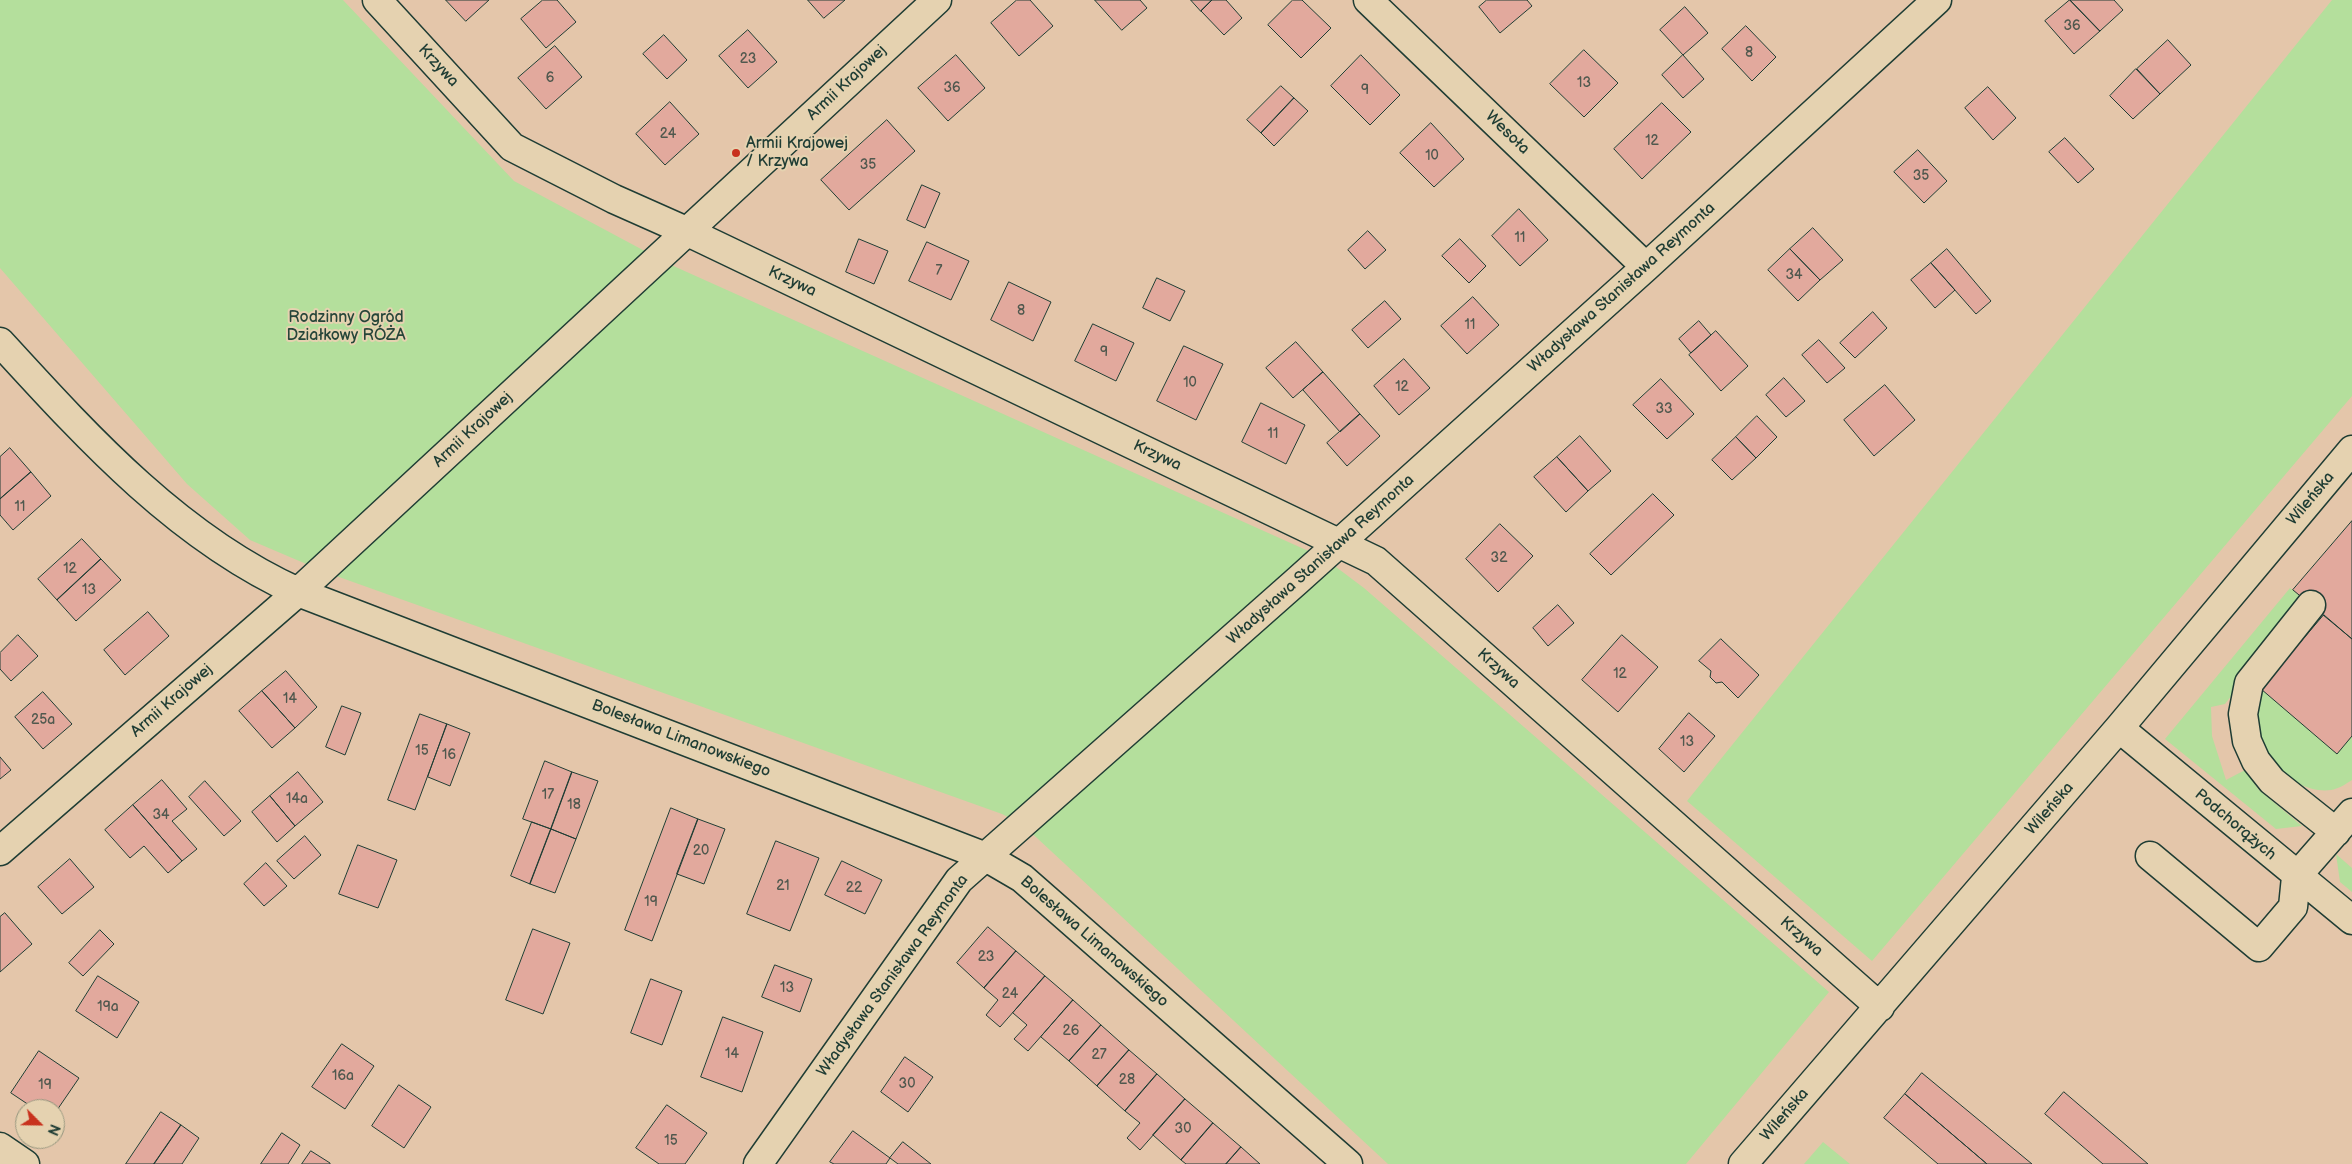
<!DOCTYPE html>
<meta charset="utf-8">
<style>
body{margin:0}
#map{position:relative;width:2352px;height:1164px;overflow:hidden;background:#e4c6aa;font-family:"Balsamiq Sans",sans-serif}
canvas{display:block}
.north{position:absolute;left:15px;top:1099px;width:50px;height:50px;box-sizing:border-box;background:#e5d2b0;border:1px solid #96967e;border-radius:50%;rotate:113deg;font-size:14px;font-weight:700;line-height:20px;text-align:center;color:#1f3d34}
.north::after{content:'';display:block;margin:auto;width:18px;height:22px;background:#c8321e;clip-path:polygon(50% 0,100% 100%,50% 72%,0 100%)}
</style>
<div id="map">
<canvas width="2352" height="1164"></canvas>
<div class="north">N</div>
</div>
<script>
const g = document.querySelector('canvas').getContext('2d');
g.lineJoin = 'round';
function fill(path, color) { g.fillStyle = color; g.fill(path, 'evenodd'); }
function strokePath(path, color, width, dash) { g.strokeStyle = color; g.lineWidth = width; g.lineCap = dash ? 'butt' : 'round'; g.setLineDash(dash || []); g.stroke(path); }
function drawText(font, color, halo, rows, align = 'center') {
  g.font = font + ' "Balsamiq Sans",sans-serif'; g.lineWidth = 4; g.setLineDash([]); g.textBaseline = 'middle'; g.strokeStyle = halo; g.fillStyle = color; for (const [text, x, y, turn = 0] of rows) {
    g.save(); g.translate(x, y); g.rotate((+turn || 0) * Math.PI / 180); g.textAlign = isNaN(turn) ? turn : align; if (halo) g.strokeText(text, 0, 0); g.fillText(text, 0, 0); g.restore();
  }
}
const green = new Path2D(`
 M0 0H343L514 181 669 264 1324 558 1364 588 1829 992 1686 1164H1388L1023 825 1002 814 325 572 250 540 187 484 0 268Z
 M2332 0H2352V396L1872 961 1687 801Z
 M2290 588 2300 596 2242 668 2232 695 2225 704 2211 707 2212 736 2226 780 2245 770 2258 789 2302 826 2276 829 2165 739Z
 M2261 689 2337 754 2352 736V780C2346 784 2338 789 2331 790 2295 795 2257 755 2257 720 2257 710 2260 699 2261 689Z
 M2336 854 2352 868V892L2340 882Z
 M1823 1142 1850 1164H1804Z`);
const building = new Path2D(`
 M446 0H489L466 21Z
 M543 0H557L576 22 546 48 521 19Z
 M808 0H845L824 18Z
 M1017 0H1030L1053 26 1019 56 991 23Z
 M1095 0H1140L1147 8 1122 30Z
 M1191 0H1212L1201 11Z
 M1212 0H1226L1242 18 1224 35 1201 11Z
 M1293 0H1302L1331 28 1301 58 1268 25Z
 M1487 0H1527L1532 6 1500 33 1479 7Z
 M2070 0 2100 31 2074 54 2045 21Z
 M2070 0H2114L2123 10 2100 31Z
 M1685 7 1708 33 1683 55 1660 30Z
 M1746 26 1776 57 1752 81 1722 49Z
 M748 30 777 62 748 88 719 56Z
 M664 35 687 60 667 79 643 54Z
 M2168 40 2191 65 2160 94 2137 69Z
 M555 46 582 77 546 109 518 78Z
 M1584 50 1618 83 1584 117 1550 84Z
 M956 55 985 88 948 121 918 88Z
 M1361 55 1400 95 1370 125 1331 86Z
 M1683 55 1704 79 1683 98 1662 75Z
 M2136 69 2160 94 2133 119 2110 96Z
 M1281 86 1294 98 1261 133 1247 120Z
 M1988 87 2016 118 1993 140 1965 108Z
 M1294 98 1308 111 1274 146 1261 133Z
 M670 102 699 134 665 165 636 134Z
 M1662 103 1691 132 1642 179 1614 149Z
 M887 120 915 151 849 210 821 180Z
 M1431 123 1464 159 1434 187 1400 153Z
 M2065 138 2094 169 2078 183 2049 152Z
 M1918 150 1947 181 1924 203 1894 172Z
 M922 185 940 193 925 228 907 220Z
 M1519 209 1548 240 1520 266 1492 236Z
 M1813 228 1843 260 1820 280 1790 249Z
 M1368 231 1386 250 1365 269 1348 250Z
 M859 239 888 251 874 284 846 272Z
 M1460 239 1486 266 1469 283 1442 256Z
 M927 242 969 261 951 300 909 281Z
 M1790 249 1820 280 1798 301 1768 270Z
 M1947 249 1991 301 1976 314 1931 263Z
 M1931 263 1955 290 1935 308 1911 280Z
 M1157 278 1185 291 1170 321 1143 308Z
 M1009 282 1051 302 1033 341 991 320Z
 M1473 297 1499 325 1467 354 1441 326Z
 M1385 301 1401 319 1368 348 1352 330Z
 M1873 312 1887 328 1855 358 1840 343Z
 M1699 321 1711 335 1691 353 1679 339Z
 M1093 324 1134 343 1116 381 1075 361Z
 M1716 331 1748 366 1721 391 1689 355Z
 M1819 340 1845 368 1827 383 1802 355Z
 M1296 342 1323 372 1293 398 1266 368Z
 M1184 346 1223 364 1196 420 1157 401Z
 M1404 359 1430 388 1399 415 1374 386Z
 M1323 372 1360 414 1340 432 1303 390Z
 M1784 378 1805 401 1786 417 1766 395Z
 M1661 379 1694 414 1667 439 1633 405Z
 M1885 385 1915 420 1874 456 1844 420Z
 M1261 403 1305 425 1286 464 1242 442Z
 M1360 414 1380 436 1347 466 1327 443Z
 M1757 416 1777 437 1756 458 1736 437Z
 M1580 436 1611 471 1588 491 1557 457Z
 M1736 437 1756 458 1732 480 1712 460Z
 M10 448 31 472 0 499V457Z
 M1557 457 1588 491 1566 512 1534 477Z
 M31 472 51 496 13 530 0 515V499Z
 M1653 494 1674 515 1611 575 1590 554Z
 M2352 521V639L2293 590Z
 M1500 524 1533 556 1498 592 1466 559Z
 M82 539 101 559 57 600 38 579Z
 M101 559 121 580 76 621 57 600Z
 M1558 605 1574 623 1548 646 1533 628Z
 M148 612 169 636 125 675 104 650Z
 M2324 615 2352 639V736L2337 754 2261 689Z
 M18 635 38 656 11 681 0 669V653Z
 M1622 635 1658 667 1618 712 1582 680Z
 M1721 639 1759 675 1738 698 1722 682 1716 683 1710 677 1711 671 1699 661Z
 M286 671 317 707 295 728 262 691Z
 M262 691 295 728 272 748 239 711Z
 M43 692 72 724 43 749 15 717Z
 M342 706 361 713 345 755 326 747Z
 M1689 713 1715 736 1684 772 1659 749Z
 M420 714 447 724 415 810 388 800Z
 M447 724 470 733 450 786 428 777Z
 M0 757 11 770 0 779Z
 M545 761 572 772 551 829 523 819Z
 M298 772 323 802 295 826 270 796Z
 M572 772 598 781 576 839 551 829Z
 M162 780 187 809 172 821 197 849 182 861 133 805Z
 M205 781 241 821 224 836 189 797Z
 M270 796 295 826 277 842 252 812Z
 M133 805 182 861 168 873 144 846 130 858 105 830Z
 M671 808 698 819 652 941 625 930Z
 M698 819 725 829 704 884 677 874Z
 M532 822 551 829 530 884 511 876Z
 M551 829 576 839 555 893 530 884Z
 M305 836 321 855 294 879 277 861Z
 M776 841 819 858 790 931 747 914Z
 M358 845 397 860 378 908 339 894Z
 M70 859 94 887 62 914 38 887Z
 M842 861 882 880 865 914 825 895Z
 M266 863 287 886 264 906 244 884Z
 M5 913 32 944 0 972V917Z
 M988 927 1016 951 984 988 957 963Z
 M533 929 570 943 543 1014 506 1000Z
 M100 930 114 944 83 976 69 963Z
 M1016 951 1045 976 1000 1027 986 1015 998 1000 984 988Z
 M775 965 812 979 800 1012 762 997Z
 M98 976 139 1002 117 1038 76 1011Z
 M1045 976 1073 1000 1028 1051 1014 1039 1027 1025 1013 1013Z
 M651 979 682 991 662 1045 631 1033Z
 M1073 1000 1101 1025 1069 1061 1041 1037Z
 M723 1017 763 1032 742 1092 701 1077Z
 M1101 1025 1129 1050 1097 1086 1069 1061Z
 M342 1044 374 1066 345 1109 312 1087Z
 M1129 1050 1157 1074 1125 1111 1097 1086Z
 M39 1051 79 1078 55 1113V1109H35L11 1093Z
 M905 1057 933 1077 908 1112 881 1092Z
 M1922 1073 2032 1164H1987L1905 1094Z
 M1157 1074 1185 1099 1140 1150 1127 1138 1140 1123 1125 1111Z
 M399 1085 431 1107 404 1148 372 1126Z
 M2064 1092 2148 1164H2103L2045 1114Z
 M1905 1094 1987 1164H1938L1884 1118Z
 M1185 1099 1213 1123 1181 1160 1153 1135Z
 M667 1105 707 1133 685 1164H659L636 1148Z
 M161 1112 181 1125 154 1164H126Z
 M1213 1123 1241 1147 1226 1164H1186L1181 1160Z
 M181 1125 199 1138 182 1164H154Z
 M853 1131 890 1158 886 1164H834L830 1162Z
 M282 1133 300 1145 288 1164H261Z
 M903 1142 931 1164H898L890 1158Z
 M1241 1147 1260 1164H1226Z
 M311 1151 330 1163V1164H302Z`);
const minor = new Path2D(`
 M377 0 512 147 614 199 686 231 1376 561 1880 1007
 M1368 0 1646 267
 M0 342C87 437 178 538 298 592L986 857 1022 878 1348 1164
 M2311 605 2249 683 2243 714 2247 741 2256 761 2272 781 2336 832
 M2119 728 2352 920
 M0 851 298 592 937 0
 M2150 856 2259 947 2293 907 2296 877 2352 813
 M0 1147 25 1164
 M758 1164 959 880 1297 581 1646 267 1937 0
 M1743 1164 2119 728 2352 450`);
const markers = [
 [736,153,5,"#c8321e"]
];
const numberNames = [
 ["36",2072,26],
 ["8",1749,53],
 ["23",748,59],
 ["6",550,78],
 ["13",1584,83],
 ["36",952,88],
 ["9",1365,90],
 ["24",668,134],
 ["12",1652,141],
 ["10",1432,156],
 ["35",868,165],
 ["35",1921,176],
 ["11",1520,238],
 ["7",939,271],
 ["34",1794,275],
 ["8",1021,311],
 ["11",1470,325],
 ["9",1104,352],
 ["10",1190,383],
 ["12",1402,387],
 ["33",1664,409],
 ["11",1273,434],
 ["11",20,507],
 ["32",1499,558],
 ["12",70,569],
 ["13",89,590],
 ["12",1620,674],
 ["14",290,699],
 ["25a",43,720],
 ["13",1687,742],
 ["15",422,751],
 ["16",449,755],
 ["17",548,795],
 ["14a",297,799],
 ["18",574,805],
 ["34",161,815],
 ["20",701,851],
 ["21",783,886],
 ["22",854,888],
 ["19",651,902],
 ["23",986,957],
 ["13",787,988],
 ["24",1010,994],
 ["19a",108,1007],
 ["26",1071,1031],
 ["14",732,1054],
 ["27",1099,1055],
 ["16a",343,1076],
 ["28",1127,1080],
 ["30",907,1084],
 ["19",45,1085],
 ["30",1183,1129],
 ["15",671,1141]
];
const streetNames = [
 ["Krzywa",438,66,47],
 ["Armii Krajowej",847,83,-43],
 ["Wesoła",1507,133,44],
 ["Krzywa",792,282,25],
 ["Władysława Stanisława Reymonta",1622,288,-42],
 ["Armii Krajowej",473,430,-43],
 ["Krzywa",1157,456,25],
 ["Wileńska",2311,499,-50],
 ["Władysława Stanisława Reymonta",1321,560,-42],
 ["Krzywa",1498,669,42],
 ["Armii Krajowej",172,701,-41],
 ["Bolesława Limanowskiego",681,739,21],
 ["Wileńska",2050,809,-49],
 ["Podchorążych",2235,825,40],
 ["Krzywa",1801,937,41],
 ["Bolesława Limanowskiego",1094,942,41],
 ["Władysława Stanisława Reymonta",893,976,-54],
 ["Wileńska",1785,1115,-49]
];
const poiNames = [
 ["Armii Krajowej",746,144],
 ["/ Krzywa",746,162]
];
const parkNames = [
 ["Rodzinny Ogród",346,318],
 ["Działkowy RÓŻA",346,336]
];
fill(green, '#b4df9c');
fill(building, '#e2a99d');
strokePath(building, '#1f3d34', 1);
strokePath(minor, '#1f3d34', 31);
strokePath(minor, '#e5d2b0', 28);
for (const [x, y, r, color] of markers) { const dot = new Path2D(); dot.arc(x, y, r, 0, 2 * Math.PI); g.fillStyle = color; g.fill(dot); strokePath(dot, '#e5d2b0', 2); }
drawText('14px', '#50584e', null, numberNames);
drawText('16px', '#1f3d34', '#e5d2b0', streetNames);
drawText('16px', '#1f3d34', '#e5d2b0', poiNames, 'left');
drawText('16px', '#264539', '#e5d2b0', parkNames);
</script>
